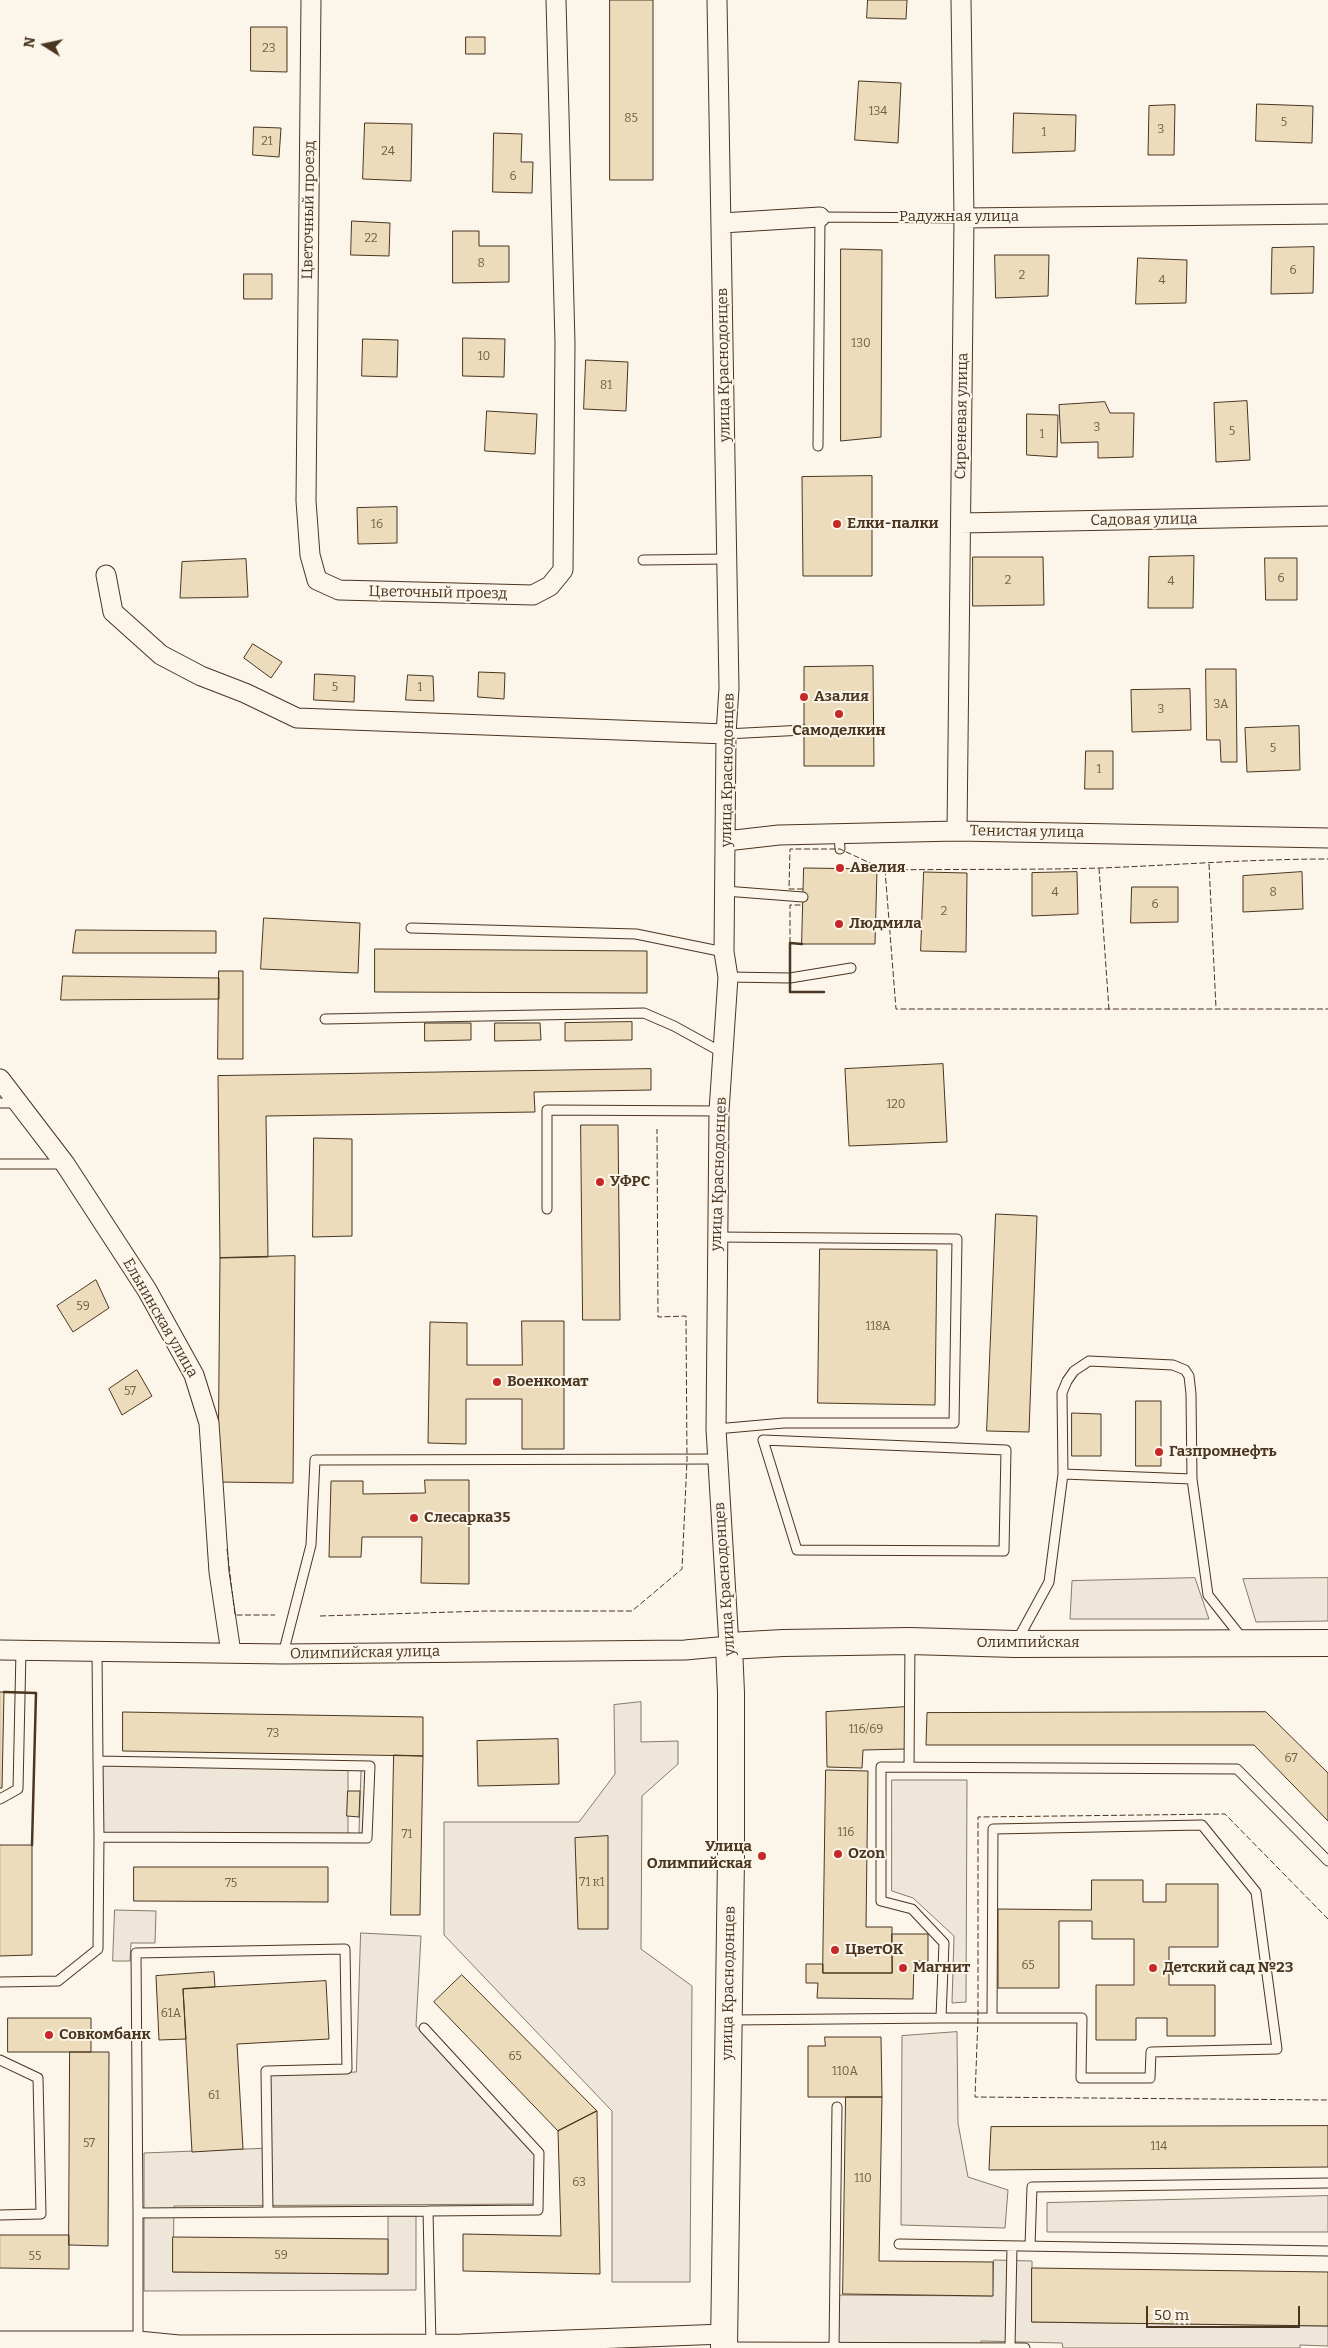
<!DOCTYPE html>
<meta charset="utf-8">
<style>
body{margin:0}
#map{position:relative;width:1328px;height:2348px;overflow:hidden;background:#fbf6e9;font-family:Bitter,serif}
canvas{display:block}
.north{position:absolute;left:20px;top:20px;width:50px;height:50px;-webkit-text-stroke:4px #fbf6e9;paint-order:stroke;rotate:280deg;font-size:14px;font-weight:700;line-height:20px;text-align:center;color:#4a3520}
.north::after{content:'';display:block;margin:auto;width:18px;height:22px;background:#4a3520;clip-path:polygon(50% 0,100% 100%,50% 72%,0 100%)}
.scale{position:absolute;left:1146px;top:2306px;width:154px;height:22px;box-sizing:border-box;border:2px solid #4a3520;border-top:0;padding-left:6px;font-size:15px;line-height:18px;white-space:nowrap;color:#4a3520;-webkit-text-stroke:4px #fbf6e9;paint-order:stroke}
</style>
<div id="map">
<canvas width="1328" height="2348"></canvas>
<div class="north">N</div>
<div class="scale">50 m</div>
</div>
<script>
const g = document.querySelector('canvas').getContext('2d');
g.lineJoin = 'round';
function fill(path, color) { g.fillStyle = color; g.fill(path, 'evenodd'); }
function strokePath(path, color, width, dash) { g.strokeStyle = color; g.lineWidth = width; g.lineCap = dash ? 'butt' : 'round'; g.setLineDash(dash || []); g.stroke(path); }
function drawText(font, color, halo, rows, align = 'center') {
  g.font = font + ' Bitter,serif'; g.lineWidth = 4; g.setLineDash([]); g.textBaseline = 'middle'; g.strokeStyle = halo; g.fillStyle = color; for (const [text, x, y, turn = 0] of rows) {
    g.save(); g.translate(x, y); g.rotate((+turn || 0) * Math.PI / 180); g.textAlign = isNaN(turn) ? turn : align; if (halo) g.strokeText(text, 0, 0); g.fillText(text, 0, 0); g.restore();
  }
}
const green = new Path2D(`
 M1195 1578 1209 1619H1070L1072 1581Z
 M1328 1578V1621L1256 1622 1243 1579Z
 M641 1702V1742L678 1741V1764L642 1796 641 1949 692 1986 690 2282H612V2111L444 1935V1822H579L615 1774 614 1705Z
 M102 1765 348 1769V1834H101Z
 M892 1780H967L966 2002 952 2003 954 1936 913 1898 892 1891Z
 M115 1910 156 1911 155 1943H131L130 1961H113Z
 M361 1933 421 1936 416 2026 535 2154 534 2204 174 2206 173 2272 388 2274V2216H416V2290L144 2291V2153L271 2148 268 2075 356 2072Z
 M957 2032 958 2123 968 2177 1008 2190 1005 2228 901 2225 902 2036Z
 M1328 2196V2232H1047V2203Z
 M994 2260 1032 2261V2322L1328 2326V2346L1300 2345V2348H1063L1062 2343 981 2341V2348H837L838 2295 992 2296Z`);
const parking = new Path2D(`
 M370 1766 367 1838 359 1832 361 1771Z`);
const building = new Path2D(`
 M610 0H653V180H610Z
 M868 0H907L906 19 867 18Z
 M251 27H287V72L251 71Z
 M466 37H485V54H466Z
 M859 81 901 83 898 143 855 140Z
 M1257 104 1313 106 1312 143 1256 141Z
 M1175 105 1174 155H1148L1149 106Z
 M1014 113 1076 115 1075 151 1013 153Z
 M365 123 412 124 411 181 363 179Z
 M254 127 281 128 279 157 253 155Z
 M494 133 522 134 521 162H533L532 193 493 192Z
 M352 221 390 223 389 256 351 255Z
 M453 231H479V246H509V282L453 283Z
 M1314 247 1313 293 1271 294 1272 248Z
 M841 249 882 250 881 437 841 441Z
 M995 255H1049L1048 296 996 298Z
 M1138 258 1187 260 1186 303 1136 304Z
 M244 274H272V299H244Z
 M463 338 505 339 504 377 463 376Z
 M363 339 398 340 397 377 362 376Z
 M586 360 628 362 626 411 584 409Z
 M1247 401 1250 460 1216 462 1214 403Z
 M1105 402 1110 413H1134L1133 457 1098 458V442L1061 443 1059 405Z
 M487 411 537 414 535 454 485 451Z
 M1027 414 1058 415 1057 457 1027 455Z
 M872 476V576H803L802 477Z
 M397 507V543L358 544 357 508Z
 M1194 556 1193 608H1148L1149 557Z
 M973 557H1043L1044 605 973 606Z
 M1265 558H1297V600H1266Z
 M246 559 248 597 180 598 182 562Z
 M253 644 282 662 271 678 244 658Z
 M873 666 874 766H804V667Z
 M1206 669H1236L1237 762H1221L1220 740H1207Z
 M479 672 505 673 504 699 478 697Z
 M315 674 355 676 354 702 314 700Z
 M408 675 433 676 434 701 406 700Z
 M1190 689 1191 730 1132 732 1131 690Z
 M1299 726 1300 770 1247 772 1245 728Z
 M1086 751H1113V789H1085Z
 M804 868 877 869 875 944H802Z
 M924 872 967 873 966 952 921 951Z
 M1077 872 1078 914 1032 916V873Z
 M1302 872 1303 909 1243 912V876Z
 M1132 887H1178V922L1131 923Z
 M264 918 360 923 358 973 261 969Z
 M76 930 216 931V953H73Z
 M375 949 647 951V993L375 992Z
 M219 971H243V1059H218Z
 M63 976 219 978V999L61 1000Z
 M632 1022V1040L565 1041V1023Z
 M425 1023H471V1040L425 1041Z
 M495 1023H540L541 1040 495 1041Z
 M943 1064 947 1142 849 1146 845 1069Z
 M651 1069V1090L534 1092 535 1112 266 1116 268 1257 220 1258 218 1076Z
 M581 1125H618L620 1320H583Z
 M314 1138 352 1139V1236L313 1237Z
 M996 1214 1037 1216 1029 1432 987 1431Z
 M820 1249 937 1250 935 1405 818 1403Z
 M295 1256 293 1483 218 1482 220 1258Z
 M96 1280 109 1308 73 1332 57 1306Z
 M522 1321H564V1449H522V1399H466V1444L428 1443 430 1322 467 1323V1365H522Z
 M137 1370 152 1396 122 1415 109 1389Z
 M1136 1401H1161V1466H1136Z
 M1072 1413 1101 1414V1456H1072Z
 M425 1480H469V1584L421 1583 422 1537H362L361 1557H329L331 1481H363V1494L425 1493Z
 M0 1692H4L2 1788H0Z
 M906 1707V1749L863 1750 862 1768 827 1767 826 1712Z
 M123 1712 423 1717V1756L123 1751Z
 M1266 1712 1328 1773V1821L1254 1745H926L927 1713Z
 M558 1739 559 1784 478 1786 477 1741Z
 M394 1755 423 1756 420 1915H391Z
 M826 1770 868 1771 866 1927H892V1973H823Z
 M348 1791H360L359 1817 347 1816Z
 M608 1836V1929H578L575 1838Z
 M0 1845H32V1955L0 1956Z
 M134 1867H328V1902L134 1901Z
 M1092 1880H1143V1902H1166V1884H1218V1947H1169V1985H1215V2036H1167V2018H1136V2040H1096V1985H1134V1939H1092V1921H1059V1988H998V1909L1091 1910Z
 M892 1934H928V1961H914L913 1999 817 1998 818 1983H806V1964H823V1973H892Z
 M214 1972 215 1987 183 1989 186 2039 159 2040 156 1976Z
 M462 1975 597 2111 558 2131 434 2002Z
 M326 1981 329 2039 237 2044 243 2149 192 2152 183 1989Z
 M8 2018H91V2052H8Z
 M825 2037H881L882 2097H808V2046H825Z
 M70 2052H109L108 2246 69 2245Z
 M846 2097H882L879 2261 993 2262V2296L843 2294Z
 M597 2111 600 2274 463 2271V2234L561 2236 558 2131Z
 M1328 2126V2167L989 2170 991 2127Z
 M0 2235H69V2269L0 2268Z
 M173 2237 388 2239V2274L173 2272Z
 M1032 2268 1328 2272V2326L1032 2322Z`);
const service = new Path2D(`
 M818 446 820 217 964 218
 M643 560 727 559
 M726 734 804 730
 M839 835 840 849
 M725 891 803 897
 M411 928 636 934 724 952
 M728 977 790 978 851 968
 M325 1019 644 1013 674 1026 723 1053
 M0 1103H17
 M0 1164H65
 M547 1209V1110L719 1111
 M716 1429 784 1423H954L957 1239 717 1237
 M763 1440 1006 1450 1004 1551 797 1550Z
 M1063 1474 1192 1479
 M1018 1639 1049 1582 1063 1474 1062 1393 1067 1381 1074 1371 1089 1361 1173 1365 1185 1370 1189 1376 1191 1394 1192 1479 1208 1595 1242 1638
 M283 1654 311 1545 315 1460 717 1459
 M98 1761 99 1837
 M909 1767 910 1642
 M0 1799 18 1789 21 1650
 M0 1982 58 1981 98 1949 99 1837 367 1838 370 1766 98 1761 97 1652
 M992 2018 993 1829 1202 1825 1256 1892 1277 2049 1151 2052 1150 2078H1081L1082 2018H941L944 1943 912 1909 881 1901V1767L1237 1769 1328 1861
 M732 2020 941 2018
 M424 2028 539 2153 538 2210 428 2211
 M0 2060 38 2078 41 2214 0 2215
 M138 2213 136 1953 345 1949 347 2069 266 2071 268 2212
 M899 2244 1328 2251
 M1030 2246 1032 2187 1328 2183
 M138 2341V2213L428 2211 431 2344
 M727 2347 1025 2348
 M834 2348 837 2107
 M1010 2348 1012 2246`);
const minor = new Path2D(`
 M311 0 306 501 310 555 317 580 339 590 533 595 550 586 563 570 565 343 556 0
 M964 218 1328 214
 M722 223 820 217
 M961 523 1328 516
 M106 575 113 612 161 655 201 676 245 693 297 718 726 734
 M957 831 964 218 961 0
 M726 841 779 835 957 831 1328 838
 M0 1079 65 1164 147 1290 194 1375 209 1423 219 1572 231 1653
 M0 1650 283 1654 685 1650 729 1646 716 1429 719 1111 728 977 724 952 726 734 729 688 717 0
 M0 2341H138L179 2345 462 2344 724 2334`);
const secondary = new Path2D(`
 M724 2348 731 1857V1693L729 1646 783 1643 910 1641 1015 1644 1328 1643`);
const fence = new Path2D(`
 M1209 864 1216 1008
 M1099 868 1109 1010
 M885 870C957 869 1029 870 1101 868 1177 865 1252 859 1328 859
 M803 889H789L790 849H840L885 870 896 1009H1328
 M790 943V905H802
 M227 1549 235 1615H275
 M320 1616 487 1611H632L682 1569 687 1460 686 1316 658 1317 657 1129
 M1328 1919 1225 1814 978 1817V2018L975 2097 1328 2100`);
const wall = new Path2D(`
 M802 944 790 943V992H824
 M4 1692 36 1693 32 1845`);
const markers = [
 [837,524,5,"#c62828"],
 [804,697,5,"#c62828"],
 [839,714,5,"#c62828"],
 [840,868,5,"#c62828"],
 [839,924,5,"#c62828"],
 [600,1182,5,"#c62828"],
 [497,1382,5,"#c62828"],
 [1159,1452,5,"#c62828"],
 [414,1518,5,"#c62828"],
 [838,1854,5,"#c62828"],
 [762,1856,5,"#c62828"],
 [835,1950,5,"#c62828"],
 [903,1968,5,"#c62828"],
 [1153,1968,5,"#c62828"],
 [49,2035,5,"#c62828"]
];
const numberNames = [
 ["23",269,49],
 ["134",878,112],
 ["85",631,119],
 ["5",1284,123],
 ["3",1161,130],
 ["1",1044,133],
 ["21",267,142],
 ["24",388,152],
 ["6",513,177],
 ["22",371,239],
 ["8",481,264],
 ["6",1293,271],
 ["2",1022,276],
 ["4",1162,281],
 ["130",861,344],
 ["10",484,357],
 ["81",606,386],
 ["3",1097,428],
 ["5",1232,432],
 ["1",1042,435],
 ["16",377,525],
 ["6",1281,579],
 ["2",1008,581],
 ["4",1171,582],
 ["5",335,688],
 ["1",420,688],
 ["3А",1221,705],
 ["3",1161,710],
 ["5",1273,749],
 ["1",1099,770],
 ["4",1055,893],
 ["8",1273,893],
 ["6",1155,905],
 ["2",944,912],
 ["120",896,1105],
 ["59",83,1307],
 ["118А",878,1327],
 ["57",130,1392],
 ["116/69",866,1730],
 ["73",273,1734],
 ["67",1291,1759],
 ["116",846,1833],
 ["71",407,1835],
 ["71 к1",592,1883],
 ["75",231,1884],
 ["65",1028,1966],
 ["61А",171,2014],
 ["65",515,2057],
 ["110А",845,2072],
 ["61",214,2096],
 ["57",89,2144],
 ["114",1159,2147],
 ["110",863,2179],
 ["63",579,2183],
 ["59",281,2256],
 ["55",35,2257]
];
const streetNames = [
 ["Цветочный проезд",309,210,-89],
 ["Радужная улица",959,217],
 ["улица Краснодонцев",724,365,-91],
 ["Сиреневая улица",962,416,-89],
 ["Садовая улица",1144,520,-1],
 ["Цветочный проезд",438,593,1],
 ["улица Краснодонцев",728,770,-89],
 ["Тенистая улица",1027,832,1],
 ["улица Краснодонцев",719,1174,-88],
 ["Ельнинская улица",160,1318,60],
 ["улица Краснодонцев",725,1579,-94],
 ["Олимпийская",1028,1643],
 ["Олимпийская улица",365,1653,-1],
 ["улица Краснодонцев",729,1983,-89]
];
const poiNames = [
 ["Елки-палки",847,524],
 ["Азалия",814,697],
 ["Самоделкин",839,731,"center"],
 ["Авелия",850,868],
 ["Людмила",849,924],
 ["УФРС",610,1182],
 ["Военкомат",507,1382],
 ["Газпромнефть",1169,1452],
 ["Слесарка35",424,1518],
 ["Улица",752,1847,"right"],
 ["Олимпийская",752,1864,"right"],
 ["Ozon",848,1854],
 ["ЦветОК",845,1950],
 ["Магнит",913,1968],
 ["Детский сад №23",1163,1968],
 ["Совкомбанк",59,2035]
];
fill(green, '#ede6d9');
strokePath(green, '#887966', 1);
fill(parking, '#ede7d9');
strokePath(parking, '#887966', 1);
fill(building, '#ecdcbc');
strokePath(building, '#4a3520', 1);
strokePath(service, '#4a3520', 11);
strokePath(minor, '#4a3520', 21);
strokePath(secondary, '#4a3520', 28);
strokePath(service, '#fbf6e9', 9);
strokePath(minor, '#fbf6e9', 19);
strokePath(secondary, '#fbf6e9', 26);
strokePath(fence, '#4a3520', 1, [6, 2.5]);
strokePath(wall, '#4a3520', 2.5);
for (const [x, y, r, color] of markers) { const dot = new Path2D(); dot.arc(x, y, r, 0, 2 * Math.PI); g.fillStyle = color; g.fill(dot); strokePath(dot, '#fbf6e9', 2); }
drawText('12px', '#725f47', null, numberNames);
drawText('15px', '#4a3520', '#fbf6e9', streetNames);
drawText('bold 15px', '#4a3520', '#fbf6e9', poiNames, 'left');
</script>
